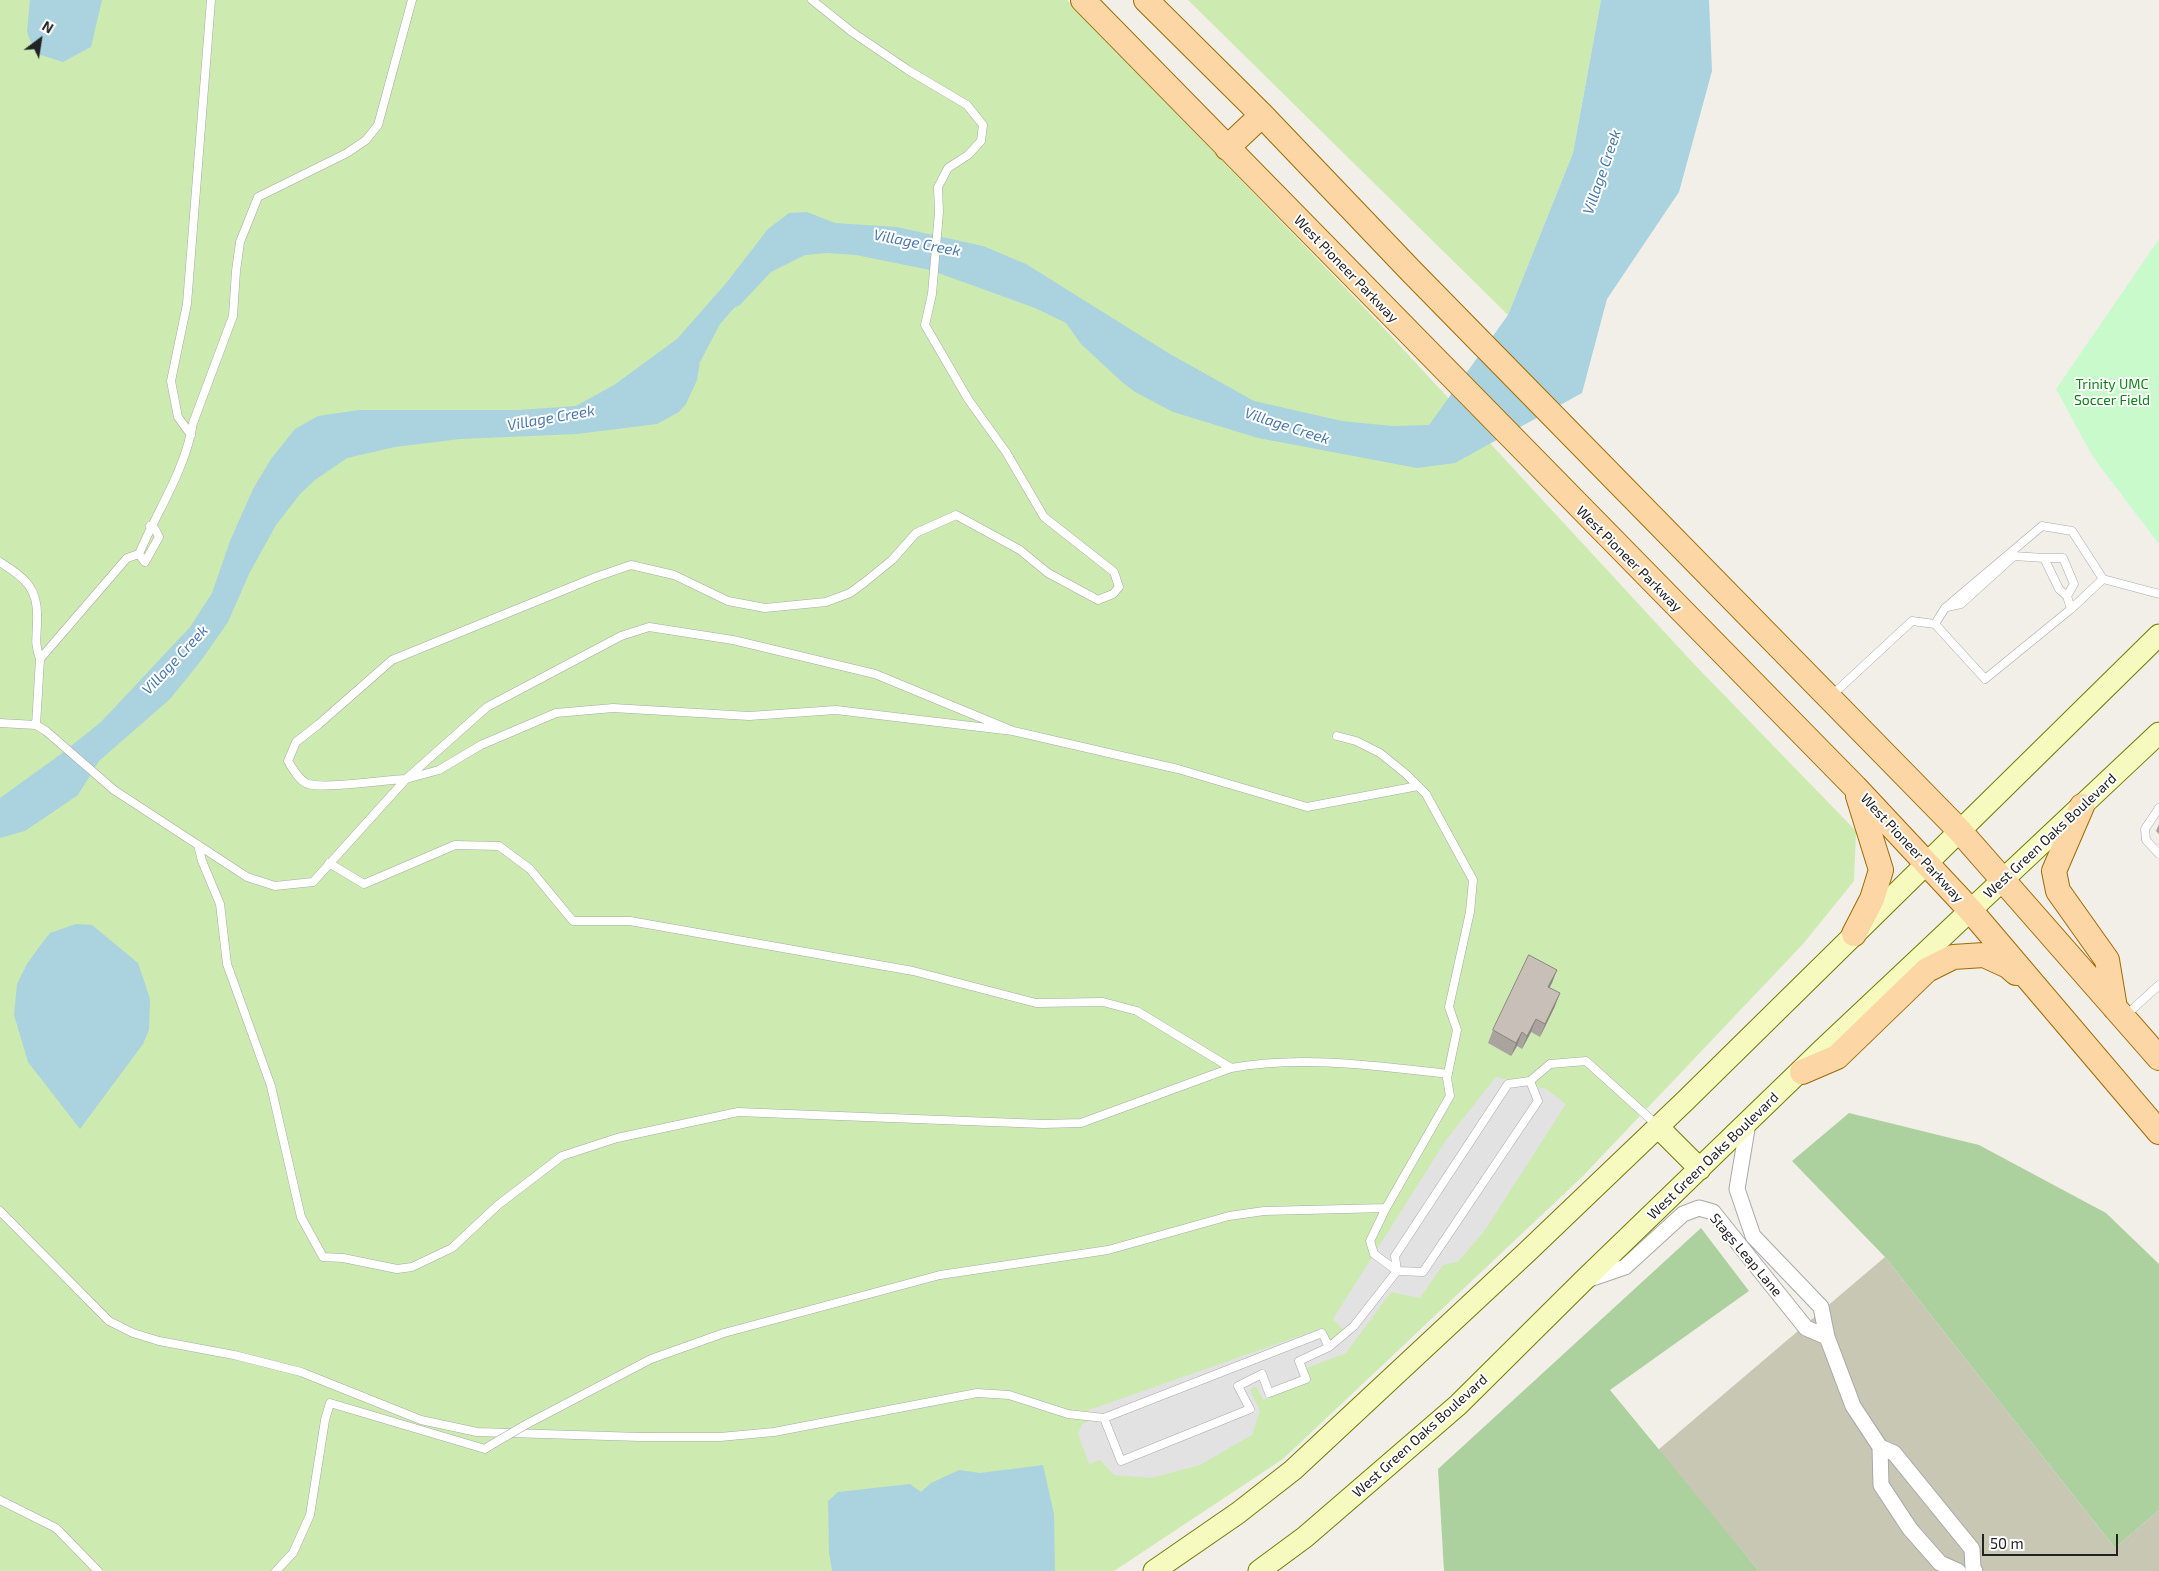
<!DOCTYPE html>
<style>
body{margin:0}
#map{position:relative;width:2159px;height:1571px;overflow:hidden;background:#f2efe9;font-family:"Exo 2",sans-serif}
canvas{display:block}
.north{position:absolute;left:15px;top:15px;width:50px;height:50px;-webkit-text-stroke:4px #fff;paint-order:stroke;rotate:31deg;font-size:14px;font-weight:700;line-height:20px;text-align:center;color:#222}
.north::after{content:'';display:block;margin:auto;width:18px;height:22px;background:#222;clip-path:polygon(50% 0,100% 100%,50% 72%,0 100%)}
.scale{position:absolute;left:1982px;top:1534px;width:136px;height:22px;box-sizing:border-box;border:2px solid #222;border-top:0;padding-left:6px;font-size:15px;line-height:18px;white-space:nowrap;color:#222;-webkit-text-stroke:4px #fff;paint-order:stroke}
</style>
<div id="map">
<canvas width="2159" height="1571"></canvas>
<div class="north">N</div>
<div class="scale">50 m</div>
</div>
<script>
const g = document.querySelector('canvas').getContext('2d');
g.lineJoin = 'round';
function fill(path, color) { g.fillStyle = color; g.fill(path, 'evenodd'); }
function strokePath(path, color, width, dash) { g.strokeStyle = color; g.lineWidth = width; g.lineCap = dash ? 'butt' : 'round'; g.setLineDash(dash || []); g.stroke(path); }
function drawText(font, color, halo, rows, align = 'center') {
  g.font = font + ' "Exo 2",sans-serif'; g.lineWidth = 4; g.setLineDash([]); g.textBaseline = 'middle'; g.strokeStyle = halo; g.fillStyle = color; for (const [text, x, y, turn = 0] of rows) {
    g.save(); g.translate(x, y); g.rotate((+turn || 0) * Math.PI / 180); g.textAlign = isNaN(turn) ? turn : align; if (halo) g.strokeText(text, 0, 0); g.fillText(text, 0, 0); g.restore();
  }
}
const construction = new Path2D(`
 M1885 1257 2115 1548 2159 1510V1571H1759L1658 1450Z`);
const grass = new Path2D(`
 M0 0H1067L1379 323 1694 664 1856 831 1854 881 1803 944 1583 1176 1283 1459 1114 1571H0Z
 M1188 0H1601L1573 153 1508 315Z`);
const forest = new Path2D(`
 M1849 1113 1979 1145 2106 1213 2159 1264V1510L2115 1548 1885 1257 1792 1161Z
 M1701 1228 1749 1291 1610 1390 1759 1571H1444L1438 1469Z`);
const park = new Path2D(`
 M2159 239V544L2093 457 2056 389Z`);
const parking = new Path2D(`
 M1496 1077 1546 1089 1566 1104 1485 1230 1458 1262 1443 1265 1420 1298 1391 1292 1346 1353 1304 1369 1310 1381 1263 1400 1256 1386 1250 1390 1260 1411 1252 1435 1200 1465 1151 1478 1114 1475 1100 1460 1089 1464 1078 1434 1082 1424 1089 1421V1410L1322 1328 1331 1341 1343 1329 1333 1319 1446 1140Z`);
const water = new Path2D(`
 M30 0H102L91 47 63 62 35 53 27 32Z
 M1601 0H1709L1712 71 1679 192 1607 299 1582 393 1455 463 1417 468 1258 438 1173 412 1135 392 1122 382 1081 344 1066 323 1035 308 930 270 856 255 827 253 805 255 771 272 740 305 734 308 720 324 700 362 697 380 686 404 679 412 657 424 577 434 460 439 395 447 347 458 315 480 301 493 276 525 249 574 228 622 200 662 170 699 99 761 78 795 25 831 0 838V798L61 754 101 722 190 627 212 593 230 541 253 489 271 459 295 429 318 416 359 410H518L576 406 614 385 677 339 727 282 768 229 789 213 807 212 835 223 897 227 983 246 1026 264 1170 354 1254 401 1342 421 1392 426 1429 425 1508 315 1573 153Z
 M76 924 92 925 138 963 150 999 149 1030 143 1044 80 1129 28 1062 14 1015 17 984 27 964 39 947 50 933Z
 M1043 1465 1054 1514 1055 1571H832L829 1552 828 1501 838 1492 910 1484 921 1492 931 1483 959 1470 980 1473Z`);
const service = new Path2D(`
 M191 435 178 417 171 381 187 304 211 0
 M150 526 155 529 159 537 145 562 139 554C157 511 185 471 193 423L233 316 236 271 240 242 258 197 347 153 366 140 378 125 412 0
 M139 554 127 558 40 659 36 725 46 731 114 790 247 877 275 886 313 882 406 779
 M2044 558H2063L2074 584 2067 596
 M0 562C25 578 39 588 37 621 37 638 34 642 40 659
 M1947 607 1961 604 2014 556 2044 558 2059 589 2067 596 2071 609
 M1935 624 1945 608 2042 526 2072 531 2103 579 2159 594
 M1830 697 1912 621 1935 624 1985 679 2071 609 2103 579
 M0 723 36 725
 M1013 731 836 710 749 716 613 708 556 713 481 745 439 770 406 779 487 707 621 636 649 627 733 640 875 674 1013 731 1178 769 1307 807 1418 786
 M1337 736 1356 741 1380 753 1406 774 1426 794 1473 880 1470 912 1449 1007 1457 1030 1447 1078 1450 1096 1386 1208 1370 1241 1374 1254 1397 1271 1423 1272 1538 1101 1530 1081
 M406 779C383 780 328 789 308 784 299 781 293 769 288 761L296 742 319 724 392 660 596 577 631 565 674 575 728 601 765 608 826 602 850 593 865 582 892 560 916 533 956 515 1020 550 1048 573 1098 600 1113 594 1119 587 1114 572 1044 517 1006 452 968 399 925 325 932 294 939 212 938 187 948 168 968 155 981 141 983 125 967 105 908 70 852 32 812 0
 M2159 808 2145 829 2146 840 2159 854
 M198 845 202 861 220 904 227 964 271 1086 301 1217 323 1257 343 1258 397 1269 412 1267 452 1248 498 1205 562 1156 617 1138 738 1112 1043 1124 1081 1123 1231 1068
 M329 863 364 884 455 845 499 846 530 869 573 921H630L913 971 1036 1003 1103 1002 1137 1011 1231 1068C1303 1055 1376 1066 1448 1074
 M2125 1016 2159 985
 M0 1211 109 1321 133 1333 159 1341 234 1355 301 1372 421 1420 477 1432 641 1437H720L774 1432 977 1393 1009 1395 1068 1414 1104 1418
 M1329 1347 1299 1361 1306 1379 1269 1393 1262 1374 1238 1386 1250 1409 1121 1461 1104 1418 1322 1333 1329 1347 1354 1326 1397 1271 1395 1256 1508 1084 1530 1081 1550 1064 1586 1061 1657 1125
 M527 1424 651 1359 724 1333 940 1275 1108 1250 1229 1216 1264 1211 1386 1208
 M0 1500 56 1528 98 1571
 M276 1571 293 1553 310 1515 325 1420 330 1403 485 1449 491 1445`);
const minor = new Path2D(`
 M1748 1123 1737 1189 1753 1236 1821 1307 1827 1337 1853 1406 1880 1447 1881 1485 1910 1529 1940 1563 1958 1571
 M1587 1280 1625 1267 1683 1214 1699 1208 1713 1212 1806 1328 1827 1337
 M1880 1447 1894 1453 1972 1549 1973 1569 1975 1571`);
const secondary = new Path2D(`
 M1658 1127 1700 1169
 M1154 1571 1238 1513 1293 1470 1527 1252 1685 1101 2159 635
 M1259 1571 1305 1537 1458 1405 1583 1281 1823 1049 2159 733`);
const primary = new Path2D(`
 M1083 0 1855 787 1971 911 2159 1132
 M1146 0 1262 115 1411 271 1959 830 2159 1058
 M1227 148 1262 115
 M2082 806 2054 871 2058 891 2107 960 2115 1008
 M1854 934 1872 899 1881 870 1858 796
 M1802 1072 1837 1057 1927 970 1953 957 1984 955 2008 966 2016 973`);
const serviceBridge = new Path2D(`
 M491 1445 527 1424`);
const wall = new Path2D(`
 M2159 824V834L2156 831Z
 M1557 970 1549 988 1555 1006 1540 1037 1531 1032 1522 1049 1517 1046 1511 1056 1488 1043 1493 1030Z`);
const shadedWall = new Path2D(`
 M1557 970 1552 983 1543 1000 1548 987Z
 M1560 993 1555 1006 1540 1037 1545 1024Z
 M1536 1019 1531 1032 1522 1049 1527 1036Z
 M1522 1032 1517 1046 1511 1056 1516 1043Z`);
const building = new Path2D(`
 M1529 955 1557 970 1548 987 1560 993 1545 1024 1536 1019 1527 1036 1522 1032 1516 1043 1493 1030Z`);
const streetNames = [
 ["West Pioneer Parkway",1346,269,46],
 ["West Pioneer Parkway",1629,559,45],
 ["West Green Oaks Boulevard",2050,836,-43],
 ["West Pioneer Parkway",1912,848,47],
 ["West Green Oaks Boulevard",1713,1156,-44],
 ["Stags Leap Lane",1746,1255,50],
 ["West Green Oaks Boulevard",1420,1436,-42]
];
const parkNames = [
 ["Trinity UMC",2112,384],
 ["Soccer Field",2112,400]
];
const waterNames = [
 ["Village Creek",1602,172,-71],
 ["Village Creek",917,243,11],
 ["Village Creek",551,418,-10],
 ["Village Creek",1287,426,18],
 ["Village Creek",175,660,-47]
];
fill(construction, '#c7c7b4');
fill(grass, '#cdebb0');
fill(forest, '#add19e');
fill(park, '#c8facc');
fill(parking, '#e2e2e2');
fill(water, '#aad3df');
strokePath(service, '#a9a9a9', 9);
strokePath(minor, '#a9a9a9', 17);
strokePath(secondary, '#707d05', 23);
strokePath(primary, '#a06b00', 26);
strokePath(service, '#fff', 8);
strokePath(minor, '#fff', 15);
strokePath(secondary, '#f7fabf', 21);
strokePath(primary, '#fcd6a4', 24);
strokePath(serviceBridge, '#a9a9a9', 9, []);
strokePath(serviceBridge, '#fff', 8);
fill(wall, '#aba49e');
fill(shadedWall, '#8b8681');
fill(building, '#c7bfb8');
strokePath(building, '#8b8681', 1);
drawText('14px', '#222', '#fff', streetNames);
drawText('14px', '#0c8416', '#fff', parkNames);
drawText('italic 15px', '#4a7aab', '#fff', waterNames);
</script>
